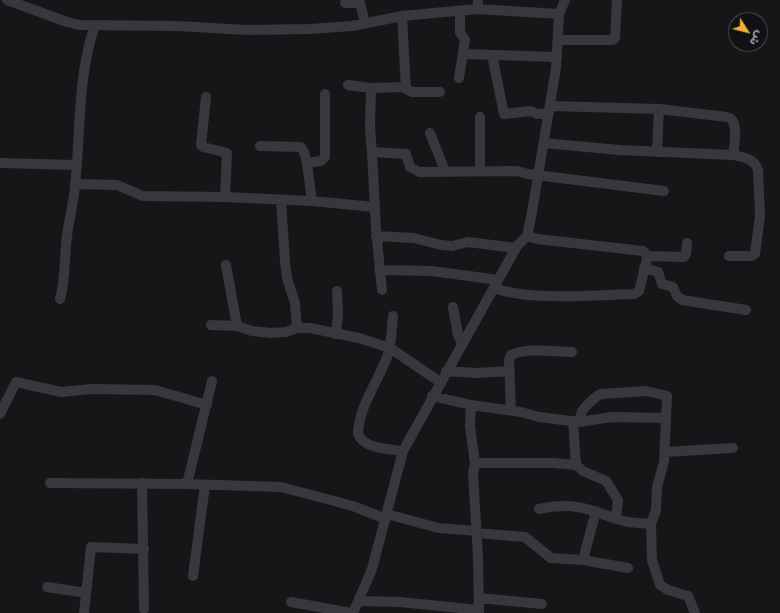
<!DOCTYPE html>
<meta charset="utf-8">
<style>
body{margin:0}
#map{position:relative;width:780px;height:613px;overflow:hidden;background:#161618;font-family:Barlow,"Noto Sans Arabic",sans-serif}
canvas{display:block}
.north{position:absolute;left:728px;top:12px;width:40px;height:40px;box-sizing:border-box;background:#111113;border:1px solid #4d4f55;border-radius:50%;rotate:126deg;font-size:11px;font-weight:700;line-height:16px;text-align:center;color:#a8adb8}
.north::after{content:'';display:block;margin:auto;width:14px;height:18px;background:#f2b134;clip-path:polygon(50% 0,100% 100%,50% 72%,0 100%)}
</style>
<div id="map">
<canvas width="780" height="613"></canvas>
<div class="north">ش</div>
</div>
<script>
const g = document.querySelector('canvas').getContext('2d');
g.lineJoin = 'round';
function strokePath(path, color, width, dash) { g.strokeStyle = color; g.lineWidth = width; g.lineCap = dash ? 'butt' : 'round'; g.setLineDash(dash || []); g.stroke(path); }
const minor = new Path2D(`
 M7 0 67 22 79 25 177 26 247 30 310 29 352 26 402 16 477 9 478 0
 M345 3H360L365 23
 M477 9 559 14
 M402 16 406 89 412 92H440
 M558 40H613L615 38 617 0
 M464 54 557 57
 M492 55 504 114 531 111 537 114 549 113
 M459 78 465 40 460 32V11
 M348 85 371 88 405 87
 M371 88 370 128 372 152
 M206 97 201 145 203 147 227 153 225 197 312 201 307 163 321 161 325 157V94
 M430 133 445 171
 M544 143 619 150 733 155C734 145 740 120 727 117L659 109 550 106
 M260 146 301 147 304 152 307 163
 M657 152 659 109
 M0 163 76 165
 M480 171V117
 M76 184 117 185 143 196 225 197
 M281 200 285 262 287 278 295 303 297 328
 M312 201 374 207
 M376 236 414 238 441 245 452 246 468 242 516 248
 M647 256 684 257 686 254 687 243
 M729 256H751L755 254 760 216 758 170C754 158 745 158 733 155
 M226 265 237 326
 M644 268 658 272 662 284 673 287 677 296 682 300 746 310
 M379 270 432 271 498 280
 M494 288C530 301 594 295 634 294L639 291 647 259 646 254 643 251 537 239 527 236
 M382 290 376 229 372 152 406 154 410 167 419 172 517 171 528 174 664 191
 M60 299C66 279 64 257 67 236 69 219 74 202 75 185 81 132 77 77 95 25
 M453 307 458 335 462 343
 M393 316C391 331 392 348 385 362 375 386 359 408 358 434 364 449 389 449 403 451
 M211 325 237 326 252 331 271 333 286 332 297 328H310L359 338 390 348 440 382
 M336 334 338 314 337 291
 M446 371 476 373 509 371
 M212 381 187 484 281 487 353 506 386 519
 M432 396 471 405 521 412 539 417 579 422 612 417 666 418
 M471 405 470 426 475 463
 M511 410 509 360 511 355C529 347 554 352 572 352
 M0 414 16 382 61 392 92 389 155 390 207 405
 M573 421 576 465 583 471 606 481 618 500 616 519 628 522 651 524
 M579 422 582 411C588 405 593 397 601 394L646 391 667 396 664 462 657 487 656 510 651 524 652 560 660 585 668 590 688 596 695 613
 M665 452 733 448
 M50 483 187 484
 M142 483 144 609
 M539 509C571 502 587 508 616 519
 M596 511 583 560 628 568
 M387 514 438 528 477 531
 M477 533 525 537 551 558 583 560
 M193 576 205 485
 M47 587 86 593
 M479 598 542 604
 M359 601 400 602 479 610
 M291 602 351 613
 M84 613 91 547 144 549
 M353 613 372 569 403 451 517 246 527 236 532 212 556 68 559 14 565 0
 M479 613 478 557 473 474 475 463H553L576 465`);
strokePath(minor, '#37383d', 10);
</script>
